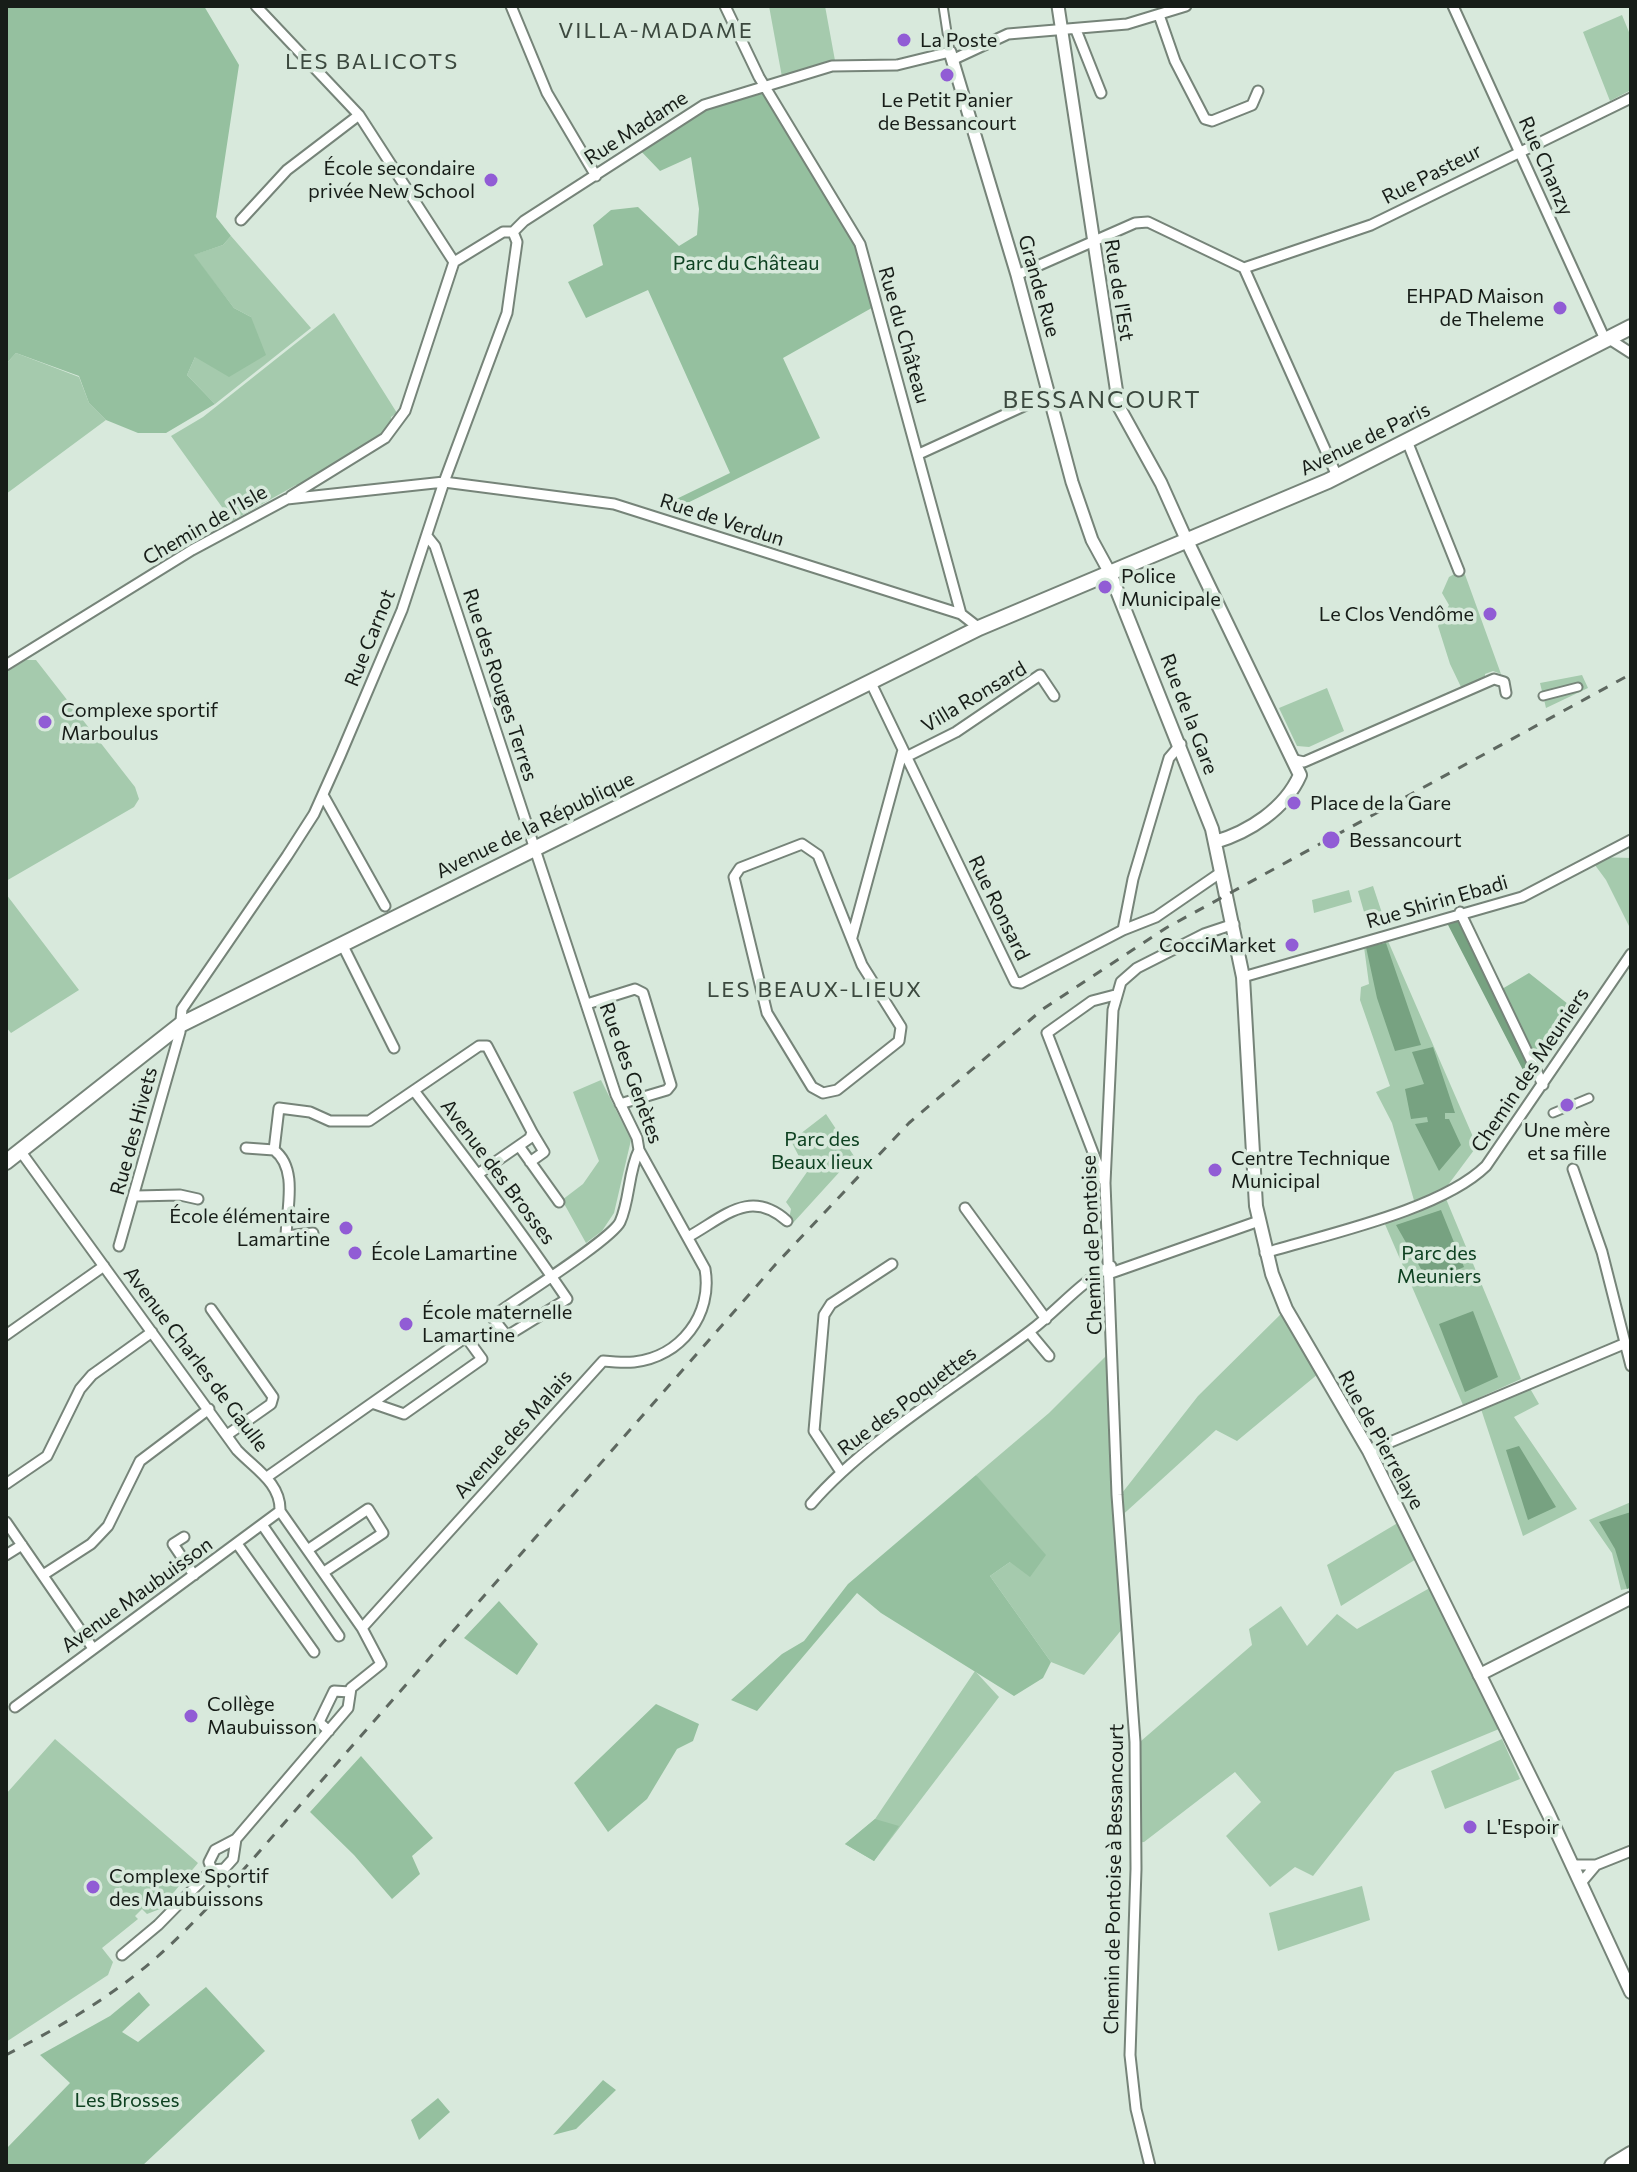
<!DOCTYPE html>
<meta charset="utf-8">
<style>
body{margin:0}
#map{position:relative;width:1637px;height:2172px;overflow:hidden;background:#d8e9dc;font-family:Commissioner,sans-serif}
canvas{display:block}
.frame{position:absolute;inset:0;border:8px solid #171d18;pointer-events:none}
</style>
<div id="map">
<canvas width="1637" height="2172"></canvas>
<div class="frame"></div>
</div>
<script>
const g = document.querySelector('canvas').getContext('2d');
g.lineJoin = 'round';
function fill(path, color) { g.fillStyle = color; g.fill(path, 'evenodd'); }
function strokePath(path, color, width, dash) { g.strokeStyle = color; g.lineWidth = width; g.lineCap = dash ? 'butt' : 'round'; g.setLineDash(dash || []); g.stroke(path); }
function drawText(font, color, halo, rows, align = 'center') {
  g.font = font + ' Commissioner,sans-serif'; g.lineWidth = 7; g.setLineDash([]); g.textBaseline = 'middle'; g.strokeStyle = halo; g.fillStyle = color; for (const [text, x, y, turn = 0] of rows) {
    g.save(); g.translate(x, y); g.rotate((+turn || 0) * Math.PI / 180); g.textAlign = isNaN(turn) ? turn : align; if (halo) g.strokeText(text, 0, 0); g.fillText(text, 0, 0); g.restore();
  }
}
const green = new Path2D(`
 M769 6H825L836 66 782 77Z
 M1622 15 1631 37V90L1610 101 1583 32Z
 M231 236 311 328 215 404 187 375 195 357 251 317 234 308 193 255 223 245Z
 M334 313 397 413 391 417V425L384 434 301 486 296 485 232 521 171 436 203 417Z
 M16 353 79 377 89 403 106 420 6 494V364Z
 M1463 569 1501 674 1493 671 1485 674V678L1461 687 1450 664 1438 626 1449 605 1442 593 1449 577Z
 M26 660H36L135 787 139 799 134 807 6 881V672Z
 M1582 675 1588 688 1546 708 1540 683Z
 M1327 688 1344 731 1309 747 1297 746 1279 708Z
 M1597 857 1631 858V930L1606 880 1592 861Z
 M1373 886 1383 916 1366 919 1358 891Z
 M1349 890 1352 902 1314 913 1312 900Z
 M6 894 79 990 11 1033 6 1027Z
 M1388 941 1477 1146 1448 1185 1420 1202 1444 1194 1521 1379 1463 1405 1381 1215 1415 1204 1392 1123 1376 1092 1390 1086 1360 1000 1361 987 1369 984 1364 947Z
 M601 1080 631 1140 614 1213 602 1231 586 1243 562 1200 583 1184 599 1161 573 1092Z
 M826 1114 854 1156 793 1223 789 1219 791 1209 786 1202 807 1172 791 1141Z
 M1286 1309 1324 1369 1237 1441 1216 1430 1117 1520 1123 1628 1084 1675 1051 1662 990 1576 1010 1562 976 1475 1049 1413 1113 1349 1115 1502 1198 1396Z
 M1528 1385 1539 1404 1514 1417 1577 1509 1523 1536 1481 1409Z
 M1631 1502V1588L1621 1590 1612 1553 1589 1520Z
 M1401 1521 1421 1556 1341 1606 1327 1565Z
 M1435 1585 1473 1664 1499 1729 1395 1772 1313 1876 1295 1867 1270 1887 1226 1836 1261 1802 1235 1772 1144 1842 1133 1843 1131 1742 1141 1741 1252 1645 1249 1629 1281 1606 1307 1646 1337 1614 1357 1629Z
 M975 1671 999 1697 874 1861 845 1844 875 1819Z
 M55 1739 198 1863 160 1909 147 1914 142 1909 135 1916 138 1919 102 1948 113 1962 108 1975 6 2042V1794Z
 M1502 1739 1520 1779 1445 1809 1431 1771Z
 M1362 1886 1370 1920 1278 1951 1269 1913Z`);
const forest = new Path2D(`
 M6 6H204L239 65 216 217 231 236 223 245 194 255 234 308 251 317 266 355 229 377 195 357 187 375 215 404 166 433H138L106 420 89 403 79 376 16 353 6 364Z
 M765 84 860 244 877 305 783 358 820 438 669 512 664 505 730 473 648 290 586 318 568 282 603 265 593 225 611 210 638 207 679 246 697 235 699 209 691 157 660 171 637 147 704 105Z
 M1529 973 1573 1008 1539 1064 1502 989Z
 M976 1475 1046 1555 1030 1577 1010 1562 990 1576 1051 1662 1043 1678 1014 1696 881 1613 857 1593 757 1711 731 1700 782 1654 804 1641 848 1584Z
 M499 1601 538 1644 517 1675 464 1638Z
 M656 1704 699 1724 693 1741 677 1749 647 1799 608 1832 574 1783Z
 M361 1756 433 1838 412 1856 420 1874 392 1899 354 1855 310 1812Z
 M875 1819 899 1826 874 1861 845 1844Z
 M206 1987 265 2051 142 2166H6V2149L70 2083 40 2055 110 2016 139 1992 150 2005 122 2032 138 2042Z
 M603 2080 616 2090 576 2129 553 2135Z
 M438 2098 450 2112 419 2140 411 2120Z`);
const water = new Path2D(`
 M1458 919 1531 1071 1525 1074 1447 923Z
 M1386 943 1421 1045 1395 1051 1377 998 1366 947Z
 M1433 1047 1455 1113H1445V1119H1449L1461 1145 1439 1171 1415 1124 1428 1122 1427 1117 1411 1119 1405 1089 1424 1084 1412 1052Z
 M1441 1210 1464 1267 1429 1283 1396 1225Z
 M1473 1311 1498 1377 1465 1392 1439 1324Z
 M1519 1446 1556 1507 1528 1520 1506 1450Z
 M1631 1512V1587L1627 1589 1615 1549 1599 1522Z`);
const pedestrian = new Path2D(`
 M943 6 950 52
 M1543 696 1578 687
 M1553 1113 1589 1098`);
const minor = new Path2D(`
 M256 6 359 115 454 262
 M511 6 547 93 596 176
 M725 6 759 77 860 244 961 614
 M1453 6 1603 335 1631 353
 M1159 15 1175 61 1205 119 1212 121 1252 105 1258 91
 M1076 30 1101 93
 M952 60 1008 34 1127 24 1186 6
 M241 220 287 170 359 115
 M454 262 503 232H513L524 221 704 105 832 66 897 65 950 52
 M1244 268 1371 225 1631 98
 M1017 275 1135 223 1148 222 1244 268 1337 476
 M1407 441 1459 571
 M919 454 1050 394
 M291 496 385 438 405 411 454 262
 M6 665 192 550 287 499 444 482 614 504 961 614 979 628
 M870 681 1015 982 1021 983 1123 930 1156 917 1220 873
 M906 757 956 732 1040 675 1054 696
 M1295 760 1304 762 1494 679 1504 682 1506 693
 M323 795 385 906
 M802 844 818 855 862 965 901 1027 899 1041 837 1090 823 1093 812 1087 767 1013 734 877 740 868Z
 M1460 912 1543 1085
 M1123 930 1133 879 1169 758 1181 744
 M852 937 903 750
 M342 944 394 1048
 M1243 977 1522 897 1631 840
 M587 1004 635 989 643 993 671 1085 667 1090 620 1104
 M415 1092C467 1160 519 1228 567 1299L507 1336 492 1317C515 1300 611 1240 620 1222 630 1200 628 1172 639 1150
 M519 1146 559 1202
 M246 1148 274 1150 279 1108 310 1112 330 1121H369L479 1046H487L532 1132 530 1138 478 1174
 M274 1150C298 1168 287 1207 286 1236L313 1233
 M21 1152 237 1450C255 1469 281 1483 280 1511L362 1628 381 1664 351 1688 348 1708 236 1839 233 1859 224 1869 212 1870 158 1925 122 1955
 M530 1162 544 1152 532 1132
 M1573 1169 1602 1252 1631 1366
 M1104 1181 1047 1033 1092 1001 1115 995
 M136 1196 180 1195 198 1199
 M965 1208 1046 1319
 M688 1237C724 1217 750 1188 787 1221
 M119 1246 180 1032 182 1009 287 856 314 814 340 756 402 610 444 482 507 313 517 242 513 232
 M1265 1253C1327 1234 1441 1210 1486 1166L1631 954
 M1111 1273 1259 1221
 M211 1309 273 1397 271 1404 227 1435
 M1029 1332 1049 1356
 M6 1335 104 1266
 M1369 1451 1626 1343
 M841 1472 814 1431 824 1315 831 1304 892 1264
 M267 1477 466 1337 482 1359 404 1414 372 1403
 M6 1484 47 1456 80 1389 92 1375 152 1332
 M811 1504C866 1440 962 1383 1030 1331 1058 1310 1080 1282 1111 1266
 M6 1522 92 1647
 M263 1526 339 1636
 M184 1537 173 1544 194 1575
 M238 1545 314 1652
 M309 1549 368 1509 383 1533 324 1572
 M6 1555 22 1545
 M43 1575 91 1544 108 1526 140 1461 209 1409
 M362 1628 603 1361C613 1362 624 1363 634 1362 681 1357 713 1314 705 1269L639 1150 637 1138 616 1095 435 546 427 536
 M15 1707 280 1511
 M329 1731 319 1722 334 1691 350 1692
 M1572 1865H1596L1631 1851
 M212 1870 209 1862 215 1850 236 1839
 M1580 1884 1596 1865
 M1150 2166 1136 2109 1130 2055 1136 1869 1135 1742 1117 1495 1105 1183 1113 1010 1121 982 1137 968 1204 934 1234 924`);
const tertiary = new Path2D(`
 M1058 6 1119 407 1161 483 1187 541
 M950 52 1017 275 1072 482 1092 540 1110 573
 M1479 1675 1631 1598`);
const secondary = new Path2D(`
 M1187 541 1300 775C1285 809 1249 832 1215 842
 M1110 573 1212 829 1243 977 1256 1206 1272 1274 1286 1309 1369 1451 1548 1813 1631 1992`);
const primary = new Path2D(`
 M6 1162 180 1025 979 628 1328 481 1631 327`);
const motorway = new Path2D(`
 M1613 2166 1631 2155`);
const rail = new Path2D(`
 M6 2055C58 2028 113 1996 157 1957 182 1935 205 1910 229 1886L775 1265 909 1123 1043 1009 1166 928 1631 674`);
const markers = [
 [904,40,8,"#915cd5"],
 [947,75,8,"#915cd5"],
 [491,180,8,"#915cd5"],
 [1560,308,8,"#915cd5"],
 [1105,587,8,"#915cd5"],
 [1490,614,8,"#915cd5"],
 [45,722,8,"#915cd5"],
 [1294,803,8,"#915cd5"],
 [1331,840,10,"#915cd5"],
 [1292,945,8,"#915cd5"],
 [1567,1105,8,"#915cd5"],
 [1215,1170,8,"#915cd5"],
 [346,1228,8,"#915cd5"],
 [355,1253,8,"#915cd5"],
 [406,1324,8,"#915cd5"],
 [191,1716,8,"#915cd5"],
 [1470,1827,8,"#915cd5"],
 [93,1887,8,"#915cd5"]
];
const poiNames = [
 ["La Poste",920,40],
 ["Le Petit Panier",947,100,"center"],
 ["de Bessancourt",947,123,"center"],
 ["École secondaire",475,168,"right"],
 ["privée New School",475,191,"right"],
 ["EHPAD Maison",1544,296,"right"],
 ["de Theleme",1544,319,"right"],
 ["Police",1121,576],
 ["Municipale",1121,599],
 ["Le Clos Vendôme",1474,614,"right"],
 ["Complexe sportif",61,710],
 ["Marboulus",61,733],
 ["Place de la Gare",1310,803],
 ["Bessancourt",1349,840],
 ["CocciMarket",1276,945,"right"],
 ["Une mère",1567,1130,"center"],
 ["et sa fille",1567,1153,"center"],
 ["Centre Technique",1231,1158],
 ["Municipal",1231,1181],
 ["École élémentaire",330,1216,"right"],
 ["Lamartine",330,1239,"right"],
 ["École Lamartine",371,1253],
 ["École maternelle",422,1312],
 ["Lamartine",422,1335],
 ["Collège",207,1704],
 ["Maubuisson",207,1727],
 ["L'Espoir",1486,1827],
 ["Complexe Sportif",109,1876],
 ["des Maubuissons",109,1899]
];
const streetNames = [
 ["Rue Madame",636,128,-33],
 ["Rue Chanzy",1546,166,66],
 ["Rue Pasteur",1432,174,-27],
 ["Grande Rue",1039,286,74],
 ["Rue de l'Est",1119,290,81],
 ["Rue du Château",904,335,74],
 ["Avenue de Paris",1365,439,-26],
 ["Rue de Verdun",722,520,18],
 ["Chemin de l’Isle",205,525,-30],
 ["Rue Carnot",370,638,-68],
 ["Rue des Rouges Terres",500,685,72],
 ["Villa Ronsard",974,697,-31],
 ["Rue de la Gare",1189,714,69],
 ["Avenue de la République",535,825,-26],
 ["Rue Shirin Ebadi",1437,902,-16],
 ["Rue Ronsard",999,908,64],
 ["Chemin des Meuniers",1530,1070,-56],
 ["Rue des Genètes",631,1073,70],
 ["Rue des Hivets",134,1131,-75],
 ["Avenue des Brosses",498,1172,53],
 ["Chemin de Pontoise",1092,1245,-92],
 ["Avenue Charles de Gaulle",196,1359,53],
 ["Rue des Poquettes",907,1401,-37],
 ["Avenue des Malais",513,1434,-48],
 ["Rue de Pierrelaye",1381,1440,61],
 ["Avenue Maubuisson",137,1595,-36],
 ["Chemin de Pontoise à Bessancourt",1114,1879,-89]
];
const parkNames = [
 ["Parc du Château",746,263],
 ["Parc des",822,1139],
 ["Beaux lieux",822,1162],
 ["Parc des",1439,1253],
 ["Meuniers",1439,1276],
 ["Les Brosses",127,2100]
];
const neighbourhoodNames = [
 ["VILLA-MADAME",656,31],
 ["LES BALICOTS",372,62],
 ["LES BEAUX-LIEUX",815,990]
];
const quarterNames = [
 ["BESSANCOURT",1102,400]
];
fill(green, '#a5caad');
fill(forest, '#95c09f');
fill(water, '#77a281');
strokePath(pedestrian, '#768479', 11);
strokePath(minor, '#768479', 13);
strokePath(tertiary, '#768479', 15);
strokePath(secondary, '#768479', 16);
strokePath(primary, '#768479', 18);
strokePath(motorway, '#768479', 20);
strokePath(pedestrian, '#fff', 7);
strokePath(minor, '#fff', 9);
strokePath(tertiary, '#fff', 11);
strokePath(secondary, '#fff', 12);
strokePath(primary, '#fff', 14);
strokePath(motorway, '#fff', 16);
strokePath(rail, '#5e6860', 3, [10, 10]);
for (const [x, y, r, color] of markers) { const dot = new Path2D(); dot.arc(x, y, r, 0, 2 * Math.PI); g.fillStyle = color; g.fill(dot); strokePath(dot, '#d8e9dc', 3); }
drawText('20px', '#171d18', '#d8e9dc', poiNames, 'left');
drawText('20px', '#171d18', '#d8e9dc', streetNames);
drawText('20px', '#0e4121', '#d8e9dc', parkNames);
g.letterSpacing = '2px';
drawText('22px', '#3c493f', '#d8e9dc', neighbourhoodNames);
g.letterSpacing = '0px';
g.letterSpacing = '2px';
drawText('24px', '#3c493f', '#d8e9dc', quarterNames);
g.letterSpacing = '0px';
</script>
